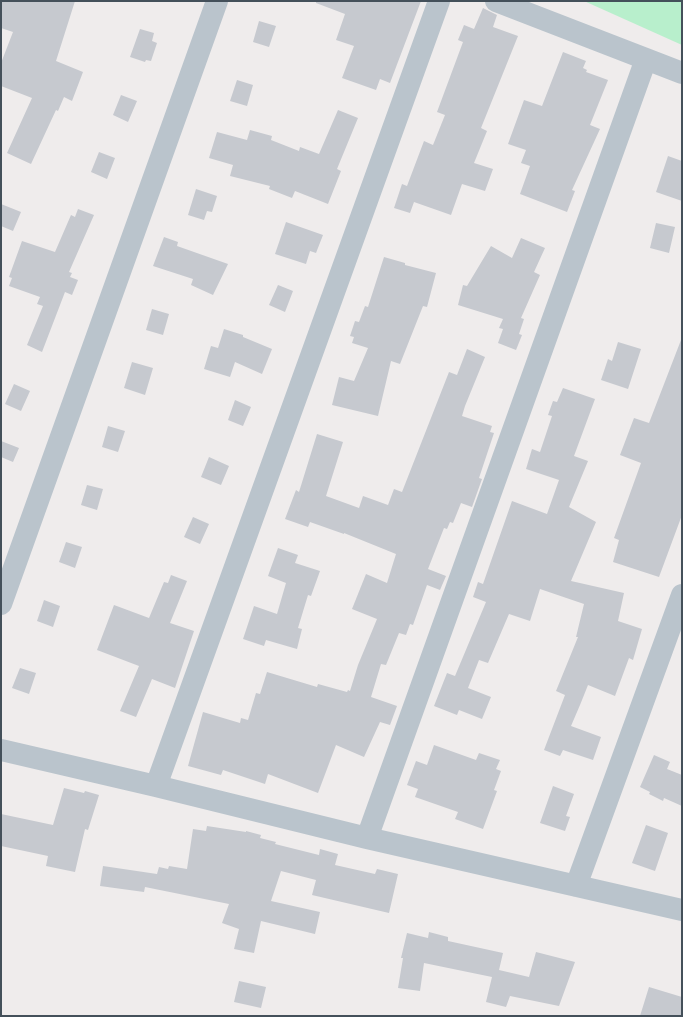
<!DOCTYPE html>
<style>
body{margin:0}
#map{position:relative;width:683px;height:1017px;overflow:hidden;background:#efecec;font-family:Signika,sans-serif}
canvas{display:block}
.frame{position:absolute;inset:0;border:2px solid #44505a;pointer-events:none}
</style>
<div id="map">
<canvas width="683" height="1017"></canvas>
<div class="frame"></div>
</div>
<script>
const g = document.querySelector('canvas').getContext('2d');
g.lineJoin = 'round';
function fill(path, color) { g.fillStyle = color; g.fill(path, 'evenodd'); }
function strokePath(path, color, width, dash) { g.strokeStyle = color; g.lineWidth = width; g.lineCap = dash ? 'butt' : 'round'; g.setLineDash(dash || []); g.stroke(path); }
const green = new Path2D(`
 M584 1H682V45Z`);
const building = new Path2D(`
 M1 1H75L56 61 83 72 72 101 64 97 58 111 56 110 31 164 7 153 32 98 1 86V63L13 32 1 28Z
 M316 1H421L390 83 380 79 376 90 342 78 354 46 336 40 345 14 316 3Z
 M483 8 497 15 493 27 518 36 481 128 487 131 474 163 493 169 485 191 462 184 451 215 414 202 410 213 394 208 402 184 407 186 424 141 433 145 445 115 437 112 463 42 458 40 464 25 474 29Z
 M259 21 276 26 269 47 253 42Z
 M140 29 154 33 152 41 157 43 151 61 146 60 145 62 130 57Z
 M563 52 586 61 583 68 587 70 586 72 608 80 590 125 600 129 572 190 575 191 567 212 520 194 530 166 521 163 526 150 508 144 524 100 542 106Z
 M237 80 253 85 247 106 230 101Z
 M121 95 137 101 128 122 113 115Z
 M338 110 358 118 337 169 341 171 328 204 295 191 292 198 269 189 270 186 230 176 233 165 209 158 217 132 247 140 250 130 272 136 271 140 299 151 300 147 319 154Z
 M99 152 115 158 107 179 91 172Z
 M668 156 682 161V201L656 192Z
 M196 189 217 196 212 212 207 211 204 220 188 215Z
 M1 204 21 212 13 231 1 226Z
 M78 209 94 215 69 272 72 273 70 277 78 280 72 295 65 292 42 352 27 345 43 306 37 304 40 297 9 286 12 278 9 277 22 241 55 252 71 215 75 217Z
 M286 222 323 235 316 253 310 251 306 264 275 254Z
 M656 223 675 227 669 253 650 248Z
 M164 237 178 242 177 246 228 264 213 295 191 285 193 279 153 266Z
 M521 238 545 248 534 272 540 275 521 318 524 319 519 334 522 335 516 350 498 343 503 329 499 328 503 319 458 305 463 285 467 286 491 246 512 258Z
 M384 257 405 263V265L436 273 427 307 423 306 400 364 391 361 378 416 332 405 339 377 354 381 368 348 352 343 354 337 350 336 355 321 359 322 365 306 368 307Z
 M278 285 293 291 285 312 269 305Z
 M152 309 169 314 163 335 146 330Z
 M224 329 243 335V337L272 349 262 374 235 362 230 377 204 369 211 346 218 348Z
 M681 340H682V515L659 577 613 562 619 540 614 538 641 463 620 455 634 418 649 423Z
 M618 342 641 349 628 389 601 380 608 359 612 361Z
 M467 349 485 357 465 406 462 416 492 426 490 432 494 433 479 478 482 479 472 507 461 503 453 523 450 522 447 529 444 528 428 569 446 576 440 590 427 585 413 625 410 624 406 635 399 633 386 665 381 664 371 697 397 706 390 725 380 722 364 757 336 745 318 793 268 774 265 784 223 770 221 775 188 766 203 712 240 723 241 718 248 720 256 693 260 694 267 672 317 687 318 684 347 692 348 690 350 691 358 665 377 619 352 609 366 574 387 583 396 554 344 533V534L310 522 308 527 285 519 296 490 299 492 317 434 343 442 326 496 359 508 363 496 388 505 394 489 402 492 449 372 457 375Z
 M132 362 153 368 145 395 124 388Z
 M14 384 30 391 21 411 5 404Z
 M563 388 595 399 574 456 588 461 569 507 596 522 571 581 624 593 618 621 642 629 633 660 629 658 615 696 588 685 580 705 571 726 601 737 593 760 563 750 560 756 544 750 565 695 556 691 578 637H576L584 604 540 589 530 621 509 614 488 663 479 660 468 688 491 697 482 719 459 710 457 715 434 706 447 673 455 676 486 602 473 597 478 582 483 584 512 501 547 514 559 480 526 469 532 449 540 452 552 416 548 415 553 401 557 402Z
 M235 400 251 407 243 426 228 420Z
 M108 426 125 431 118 452 102 447Z
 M1 441 19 448 13 462 1 457Z
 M209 457 229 466 221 485 201 477Z
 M87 485 103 489 97 510 81 505Z
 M193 517 209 524 200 544 184 537Z
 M66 542 82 547 75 568 59 562Z
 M278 548 298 555 295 563 320 571 311 596 308 595 298 628 302 629 297 649 266 640 264 646 243 639 254 606 277 614 286 583 268 576Z
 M171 575 187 581 170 623 194 631 175 688 152 679 136 717 120 711 139 666 97 650 114 605 149 618 164 582 168 583Z
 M44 600 60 606 53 627 37 621Z
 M20 668 36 673 29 694 12 688Z
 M434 745 476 760 479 753 500 760 496 769 501 771 494 790 497 791 483 829 455 819 458 812 415 797 418 789 407 785 416 761 427 765Z
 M654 755 670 762 667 769 682 775V806L664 798 663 801 649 794 650 792 640 787Z
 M553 786 574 794 566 816 570 817 565 831 540 823Z
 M64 788 84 793 85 791 99 795 88 830 85 829 75 872 46 866 48 856 1 846V814L53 825Z
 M646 825 668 833 655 871 632 863Z
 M207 826 246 832V831L261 835 260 838 276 842 275 844 319 855 320 849 338 854 335 865 375 874 377 869 398 874 389 913 312 895 316 880 281 871 271 901 320 912 315 934 261 921 254 953 234 949 239 929 222 923 229 904 145 887 144 892 100 886 103 866 157 874 159 867 168 869 169 866 187 869 193 829 206 831Z
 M429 932 448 937V941L503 953 499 970 529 977 536 952 575 962 559 1006 510 996 506 1007 486 1002 492 977 424 963 420 991 398 988 403 958H401L407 933 428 938Z
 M239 981 266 987 261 1008 234 1002Z
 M649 987 682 997V1016H640Z`);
const minor = new Path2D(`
 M496 1 682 73
 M1 604 217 1
 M1 750 156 786 367 838 682 910
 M156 786 439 1
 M367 838 646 59
 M576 886 682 595`);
fill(green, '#b8efcc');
fill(building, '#c6c9cf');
strokePath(minor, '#bac4cc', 22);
</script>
